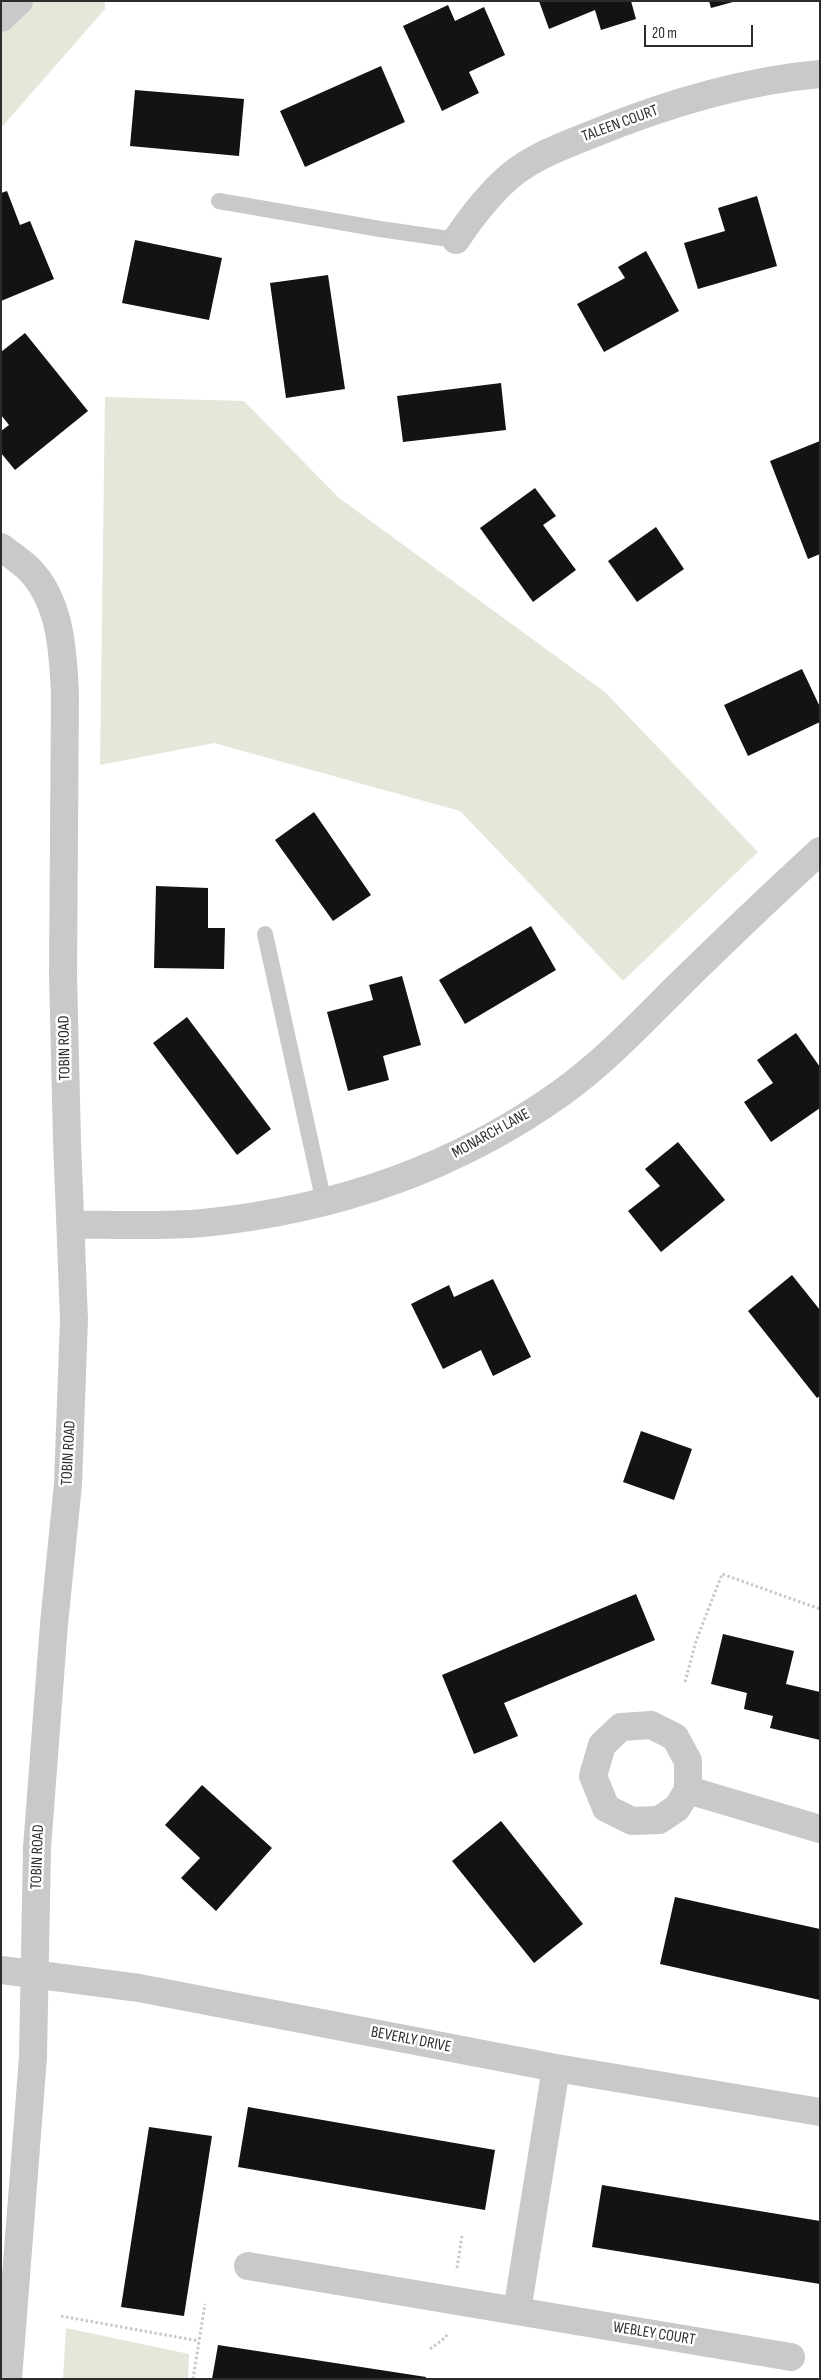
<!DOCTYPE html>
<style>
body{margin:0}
#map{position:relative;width:821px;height:2380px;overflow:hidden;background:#fff;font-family:"Sofia Sans Condensed",sans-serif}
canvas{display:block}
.frame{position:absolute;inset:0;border:2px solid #2c2c2c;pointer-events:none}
.scale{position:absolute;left:644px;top:25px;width:109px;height:22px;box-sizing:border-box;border:2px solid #2c2c2c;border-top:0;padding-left:6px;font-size:15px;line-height:18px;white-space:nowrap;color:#2c2c2c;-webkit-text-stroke:4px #fff;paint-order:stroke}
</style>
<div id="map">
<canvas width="821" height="2380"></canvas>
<div class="frame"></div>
<div class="scale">20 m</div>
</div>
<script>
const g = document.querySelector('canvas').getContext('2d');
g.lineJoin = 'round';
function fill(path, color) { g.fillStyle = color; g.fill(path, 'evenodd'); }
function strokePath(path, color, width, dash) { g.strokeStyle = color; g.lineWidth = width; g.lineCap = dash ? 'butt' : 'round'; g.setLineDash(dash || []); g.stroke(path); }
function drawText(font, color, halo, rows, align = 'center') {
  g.font = font + ' "Sofia Sans Condensed",sans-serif'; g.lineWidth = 5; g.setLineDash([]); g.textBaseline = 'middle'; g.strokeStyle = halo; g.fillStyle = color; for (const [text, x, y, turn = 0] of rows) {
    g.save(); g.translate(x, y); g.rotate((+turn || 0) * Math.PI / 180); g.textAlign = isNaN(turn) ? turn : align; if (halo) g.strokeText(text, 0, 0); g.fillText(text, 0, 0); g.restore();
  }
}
const green = new Path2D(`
 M1 1H105V9L1 128Z
 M105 397 244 401 339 498 605 692 758 852 623 981 460 811 214 743 100 765Z
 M66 2328 189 2354 188 2379H63Z`);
const building = new Path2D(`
 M539 1H631L636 19 601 30 595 10 549 29Z
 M709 1H733V2L711 8Z
 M448 5 455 21 484 7 505 55 469 72 479 93 442 111 403 26Z
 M381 66 405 122 305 167 280 111Z
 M135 90 244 99 239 156 130 146Z
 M7 191 20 225 30 221 54 279 1 301V193Z
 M757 196 777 266 698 289 684 243 725 231 718 208Z
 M135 240 222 258 209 320 122 303Z
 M646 251 679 311 604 352 577 304 625 278 618 267Z
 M328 275 345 389 286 398 270 283Z
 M25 333 88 411 15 470 1 453V431L9 425 1 415V352Z
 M501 383 506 430 403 442 397 396Z
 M820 441V554L808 559 770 461Z
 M535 488 556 516 543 525 576 570 533 602 480 528Z
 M656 527 684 569 637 602 608 561Z
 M802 669 820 707V722L748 756 724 705Z
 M314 812 371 895 333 921 275 840Z
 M156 886 208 888V928H225L224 969 154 968Z
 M531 926 556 970 465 1024 439 980Z
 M402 976 421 1045 383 1056 389 1080 348 1091 327 1012 373 1000 369 985Z
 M187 1017 271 1129 237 1155 153 1043Z
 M796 1033 820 1067V1108L771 1142 744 1102 773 1083 757 1060Z
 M678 1142 725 1200 661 1252 628 1211 660 1186 645 1169Z
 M792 1275 820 1310V1396L817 1398 748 1311Z
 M493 1279 531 1357 493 1376 481 1350 443 1369 411 1304 449 1285 454 1297Z
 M641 1431 692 1449 674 1500 623 1482Z
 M636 1594 655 1640 504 1703 518 1736 474 1754 442 1675Z
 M723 1634 794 1651 786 1684 820 1692V1740L770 1728 773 1716 744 1709 747 1693 711 1684Z
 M202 1785 272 1848 216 1911 181 1878 200 1858 165 1825Z
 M501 1821 583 1924 534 1963 452 1861Z
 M675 1897 820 1929V2000L660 1964Z
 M248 2107 495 2150 485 2210 238 2167Z
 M149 2127 212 2136 184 2316 121 2307Z
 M602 2185 820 2221V2284L592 2247Z
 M218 2345 426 2377V2379H212Z`);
const path = new Path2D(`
 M685 1682 696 1641 722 1574 820 1609
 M457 2268 462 2236
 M61 2316 199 2341
 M430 2349 446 2337 447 2333
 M193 2379 205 2304`);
const service = new Path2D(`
 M219 201 380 229 456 240
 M265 934 324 1203`);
const minor = new Path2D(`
 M1 18 19 1
 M456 240C472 216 488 195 510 176 533 157 562 146 590 135 663 105 741 81 820 74
 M1 547C10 554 20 561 28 568 61 601 63 651 65 694L63 974 67 1141 74 1319 68 1484 54 1624 37 1848 33 2057 8 2379
 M71 1225C114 1224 159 1227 203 1223 333 1210 453 1170 561 1093 603 1063 640 1024 677 987 724 941 771 896 820 851
 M651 1725 675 1737 688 1761V1790L677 1808 659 1820 632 1821 606 1808 593 1776 602 1745 621 1727Z
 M688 1790 820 1829
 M1 1970 139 1988 556 2068 820 2112
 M248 2266 791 2357
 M517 2311 556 2068`);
const streetNames = [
 ["TALEEN COURT",620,124,-20],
 ["TOBIN ROAD",65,1048,-91],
 ["MONARCH LANE",491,1134,-29],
 ["TOBIN ROAD",69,1453,-87],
 ["TOBIN ROAD",38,1857,-88],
 ["BEVERLY DRIVE",411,2040,11],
 ["WEBLEY COURT",654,2334,9]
];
fill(green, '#e3e8da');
fill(building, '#131313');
strokePath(path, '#c9c9c9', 3, [2.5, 2.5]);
strokePath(service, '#c9c9c9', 16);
strokePath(minor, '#c9c9c9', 28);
drawText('16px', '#2c2c2c', '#fff', streetNames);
</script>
